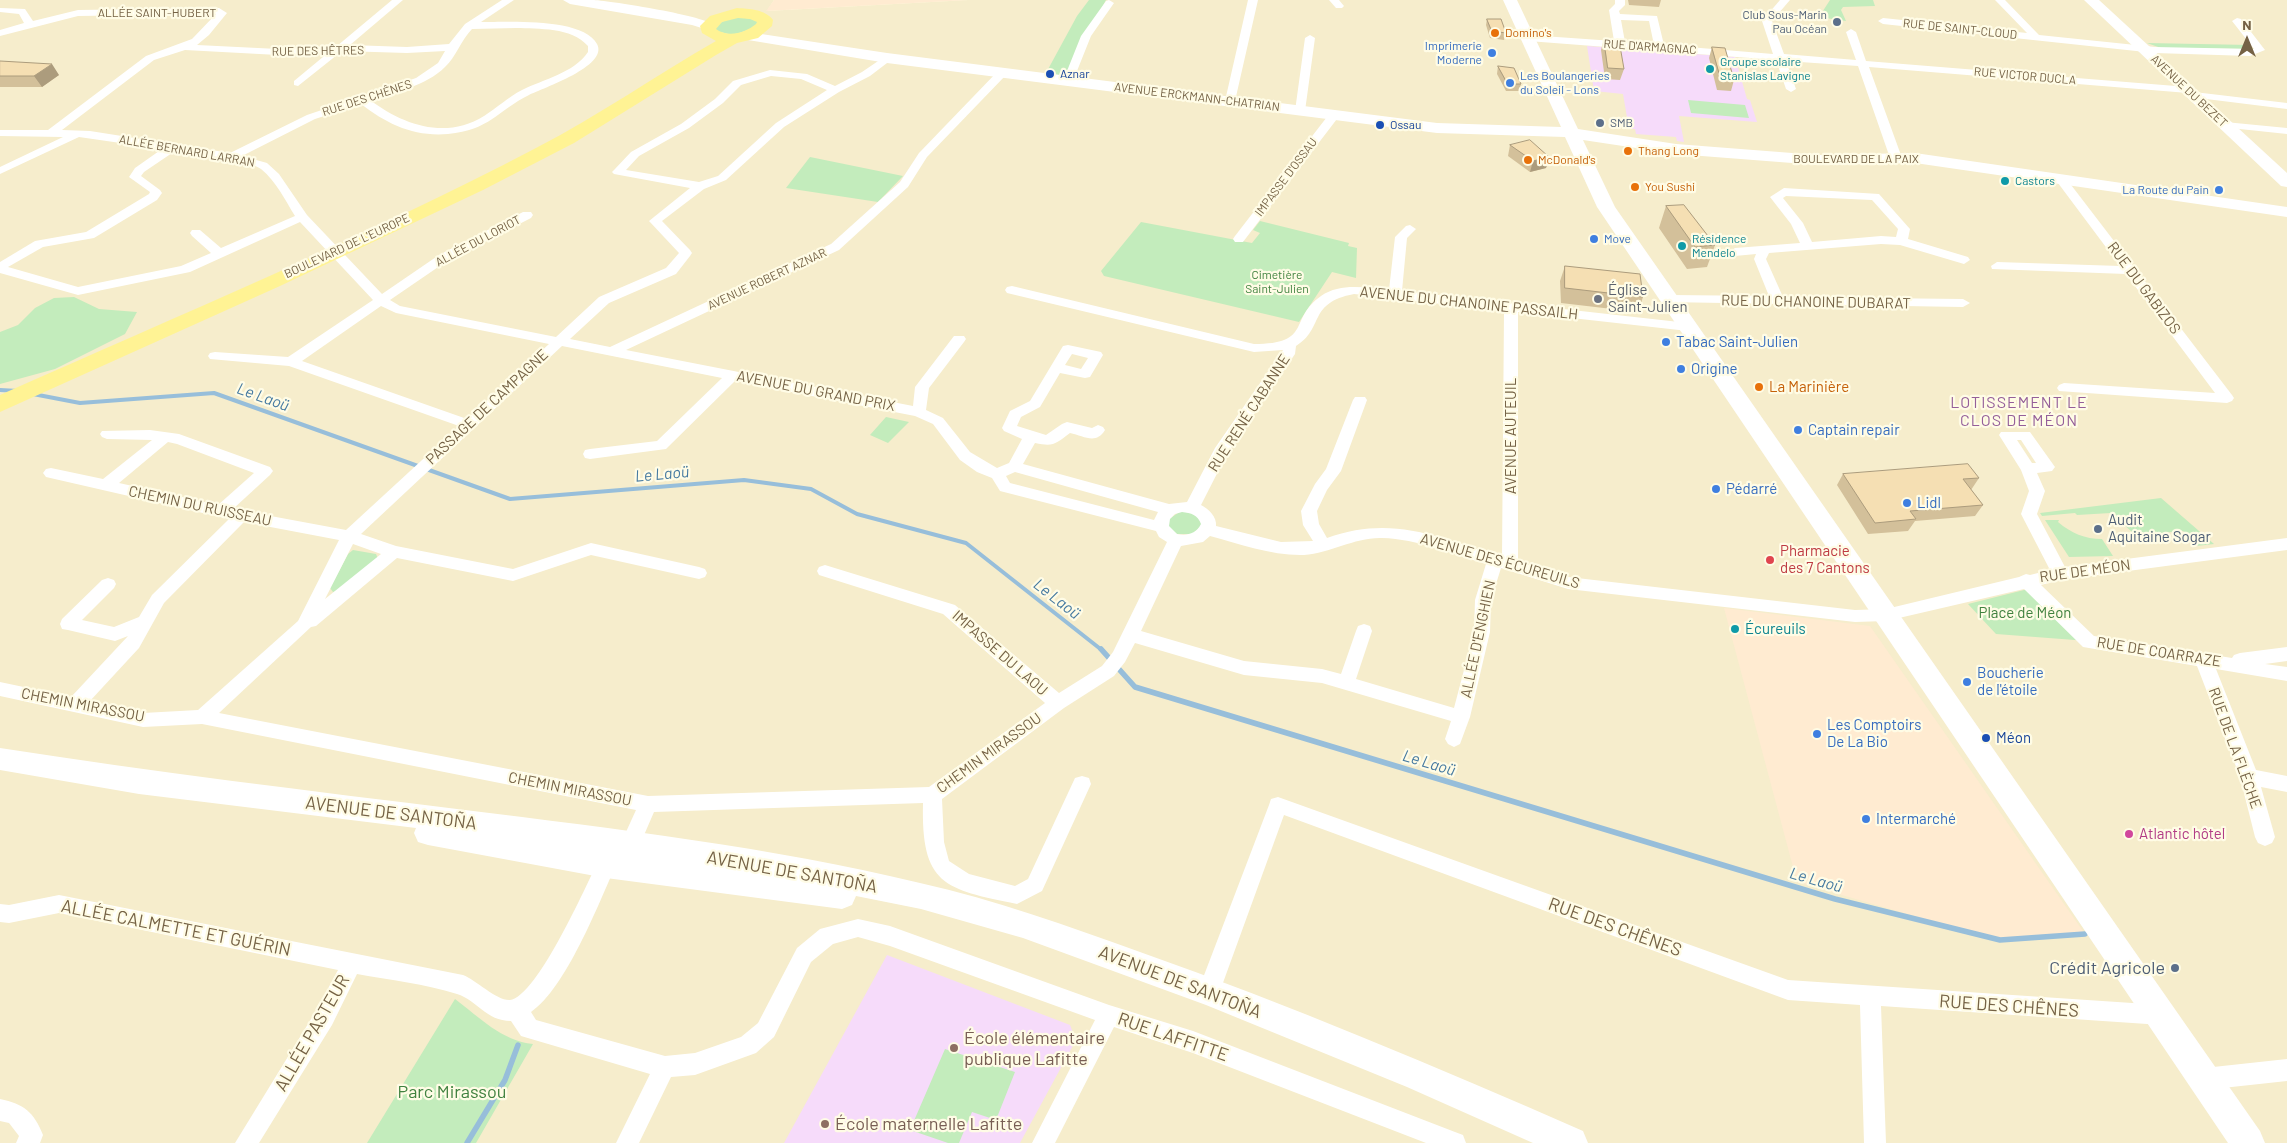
<!DOCTYPE html>
<meta charset="utf-8">
<style>
body{margin:0}
#map{position:relative;width:2287px;height:1143px;overflow:hidden;background:#fefade;font-family:Barlow,sans-serif}
canvas{display:block}
.north{position:absolute;left:2222px;top:15px;width:50px;height:50px;-webkit-text-stroke:4px #fffce6;paint-order:stroke;rotate:0deg;font-size:14px;font-weight:700;line-height:20px;text-align:center;color:#756245}
.north::after{content:'';display:block;margin:auto;width:18px;height:22px;background:#756245;clip-path:polygon(50% 0,100% 100%,50% 72%,0 100%)}
</style>
<div id="map">
<canvas width="2287" height="1143"></canvas>
<div class="north">N</div>
</div>
<script>
const g = document.querySelector('canvas').getContext('2d');
g.lineJoin = 'round';
function fill(path, color) { g.fillStyle = color; g.fill(path, 'evenodd'); }
function strokePath(path, color, width, dash) { g.strokeStyle = color; g.lineWidth = width; g.lineCap = dash ? 'butt' : 'round'; g.setLineDash(dash || []); g.stroke(path); }
function drawText(font, color, halo, rows, align = 'center') {
  g.font = font + ' Barlow,sans-serif'; g.lineWidth = 4.5; g.setLineDash([]); g.textBaseline = 'middle'; g.strokeStyle = halo; g.fillStyle = color; for (const [text, x, y, turn = 0] of rows) {
    g.save(); g.translate(x, y); g.rotate((+turn || 0) * Math.PI / 180); g.textAlign = isNaN(turn) ? turn : align; if (halo) g.strokeText(text, 0, 0); g.fillText(text, 0, 0); g.restore();
  }
}
const residential = new Path2D(`
 M0 0H774L767 11 968 0H2287V1143H0Z`);
const commercial = new Path2D(`
 M774 0H968L766 11Z
 M1724 608 1870 626 2085 934 2001 941 1797 882Z`);
const education = new Path2D(`
 M1587 46 1735 57 1747 99 1750 100 1757 122 1679 116 1684 142 1677 141 1676 137 1636 134 1635 129H1629L1623 94 1594 91Z
 M887 955 1070 1025 1076 1040 1020 1143H784Z`);
const green = new Path2D(`
 M1089 0H1106L1066 76 1046 73 1077 16Z
 M1830 0H1873L1875 6 1843 7 1841 10 1846 21 1819 17Z
 M734 16 757 20V27L733 35 716 31 714 26Z
 M2147 43 2250 45 2253 49 2161 48Z
 M1688 100 1745 105 1749 118 1691 113Z
 M810 157 903 176 878 202 786 188Z
 M1260 221 1349 243 1348 246 1357 248 1356 278 1332 272 1299 322 1104 276 1101 271 1141 222 1252 243 1260 233 1253 230Z
 M74 297 99 309 137 312 125 334 55 369 0 384V332L18 325 35 308 54 298Z
 M886 417 909 422 888 443 870 435Z
 M2161 498 2214 544 2196 546 2194 543 2195 536 2180 530 2179 533 2171 532 2124 537 2121 534 2132 532 2111 513 2077 515 2075 513 2042 516 2040 513Z
 M1181 511 1196 514 1202 524 1194 534H1177L1169 528V519Z
 M2045 520H2059L2058 522C2071 533 2085 539 2102 539L2113 556 2069 557Z
 M353 550 376 554 378 559 340 590 333 592 330 588 348 554Z
 M2032 588 2088 641 1996 634 1968 604Z
 M455 999C479 1017 502 1041 533 1044L476 1143H367Z
 M945 1049 1015 1072 996 1120 972 1112 959 1143H948L910 1130Z`);
const streamFar1 = new Path2D(`
 M0 390 18 391
 M33 394 80 403 214 393 510 499 744 480 811 489 857 514 966 543 1103 651`);
const stream = new Path2D(`
 M1101 649 1135 687 1835 899 2000 940 2085 934
 M467 1143 505 1080 518 1045`);
const street = new Path2D(`
 M392 0H403L350 45 407 47 449 44 465 24 502 0H514L481 22C507 22 583 17 597 44 609 66 543 88 529 95 497 111 490 130 448 134 414 137 387 124 361 104L315 119 242 156 267 163 279 174 307 215 382 294 439 255 523 212H531L533 215 531 218 447 261 390 300 400 306 556 337 599 297 666 268 679 253 649 221 690 188 614 174 612 172 614 170 631 152 681 124 715 99 733 81 770 70 807 74 835 86 862 72 887 55 892 58 891 60 870 76 839 92 784 127 726 180 704 189 662 221 690 250 692 253 690 256 676 274 609 303 570 339 610 347 831 244 900 182 919 153 998 71H1006V75L927 157 908 187 839 250 626 350 913 406 915 387 954 336H964L966 339 964 342 929 388 926 410 943 418 970 452 997 468 1009 463 1022 439 1004 431 1002 428 1010 411 1030 401 1063 346 1068 345 1101 352 1103 355 1090 377 1085 378 1060 373 1040 407 1021 417 1017 426 1046 435 1062 424 1067 422 1092 428 1098 425 1103 427 1105 430C1096 445 1084 436 1070 433 1055 444 1054 447 1035 443L1023 464 1169 504 1187 502 1215 448 1283 350 1254 352 1007 293 1005 290 1007 287 1012 286 1254 344C1313 344 1288 319 1321 296 1341 282 1367 288 1389 290L1395 237 1406 226 1410 225 1416 229 1407 238 1402 291 1688 323 1695 327 1688 331 1518 312V562L1568 577 1855 610 1886 609 2019 577 2026 574 2030 575 2050 570 2021 514 2029 491 2021 470 1999 435 2001 432H2030L2055 467 2052 471 2037 473 2045 491 2037 514 2065 567 2287 538V550L2060 580 2041 585 2094 636 2232 658 2234 655 2240 653 2287 647V661L2265 664 2287 667V681L2216 669 2256 770 2287 776V792L2261 787 2275 837 2272 843 2265 846 2258 843 2255 837 2240 777 2197 666 2083 647 2024 589 1886 621 1855 622 1568 589 1501 568 1491 600 1490 632 1470 717 1460 744 1454 747 1448 744 1445 739 1451 721 1322 683 1244 675 1135 643 1125 662 1114 676 1064 708 942 799 944 842 949 861 969 874 1015 886 1028 879 1075 778 1082 776 1089 778 1091 784 1042 891 1017 904C944 889 921 885 923 803L654 812 638 849 631 852 624 849 621 843 636 810 202 724 143 727 0 696V682L71 697 128 636 115 641 68 630 62 629 60 624 62 619 102 580 108 578 114 580 116 584 114 588 82 620 114 627 139 617 152 595 229 519 46 477 43 473 46 469 51 468 103 479 152 440 107 439 102 437 100 434 102 431 150 430 179 434 270 467 273 471 270 475 233 509 346 530 459 426 289 366 210 359 208 356 210 353 215 352 288 357 373 300 300 222 190 272 78 295 0 273V262L35 241 86 232 149 194 150 192 129 177 135 168 162 149 79 137 0 174V167L63 137 0 136V130H48L146 56 192 39 216 14 78 16 0 36V30L24 23 19 14 0 12V8L25 9 33 21 78 10 219 8 227 13 209 35 197 45 278 49 337 46ZM516 28C539 29 571 27 588 46V52C574 73 544 79 522 90 508 97 497 108 484 116 446 140 403 125 370 100 395 92 426 86 445 67 456 57 461 40 472 29ZM185 50 278 55 329 52 294 81V85L298 86 342 51 407 53 445 51 438 63 416 78 307 115 230 153 90 131 62 130 154 60ZM771 76 801 79 827 90 776 123 718 176 699 182 626 170 639 156 689 128 723 103 741 85ZM175 151C193 154 248 159 261 169 276 181 285 200 295 216L221 248 200 230H192L190 233 192 236 211 253 181 266 78 287 8 267 43 247 94 238 157 200 162 193 160 190 141 176 144 172ZM1354 294 1504 311 1502 557C1440 538 1393 514 1327 538L1319 524 1317 511 1327 490 1341 471 1367 400 1365 397H1355L1353 400 1326 469 1315 484 1301 511 1303 525 1313 541 1281 542 1216 526C1217 517 1209 509 1201 505L1227 454 1295 354 1296 346C1325 328 1307 303 1354 294ZM381 306 396 313 549 344 467 419 302 361ZM562 346 722 378 657 441 590 449 585 450 583 454 585 458 590 459 666 449 735 381 915 416 933 424 960 460 977 472 992 478 1000 491 1156 531 1159 537 1167 542 1113 652 1102 666 1059 693 955 605 825 565 819 567 817 571 819 575 943 614 1045 703 929 787 648 796 219 713 311 627 316 626 397 558 513 581 591 555 699 579 705 577 707 573 705 569 699 567 591 543 513 569 396 546 361 534ZM1072 354 1088 358 1081 369 1065 365ZM2017 440H2021L2036 463H2032ZM168 442 177 444 254 473 218 505 119 483ZM1015 472 1158 512 1154 520 1010 483 1006 476ZM1182 512C1191 513 1198 515 1201 524 1196 534 1187 536 1177 534L1169 526 1170 519 1175 514ZM244 522 339 540 298 621 198 710 143 713 90 701 139 648 164 603ZM1210 536C1240 544 1273 556 1304 555 1331 553 1355 537 1382 538 1418 539 1452 554 1486 564L1475 600 1474 632 1454 708 1356 679 1372 631 1370 626 1364 624 1358 626 1356 631 1341 674 1322 669 1244 661 1141 631 1181 546 1203 542ZM353 544 381 554 325 599Z
 M1109 0 1114 3 1091 36 1073 81 1072 83H1064L1063 81 1081 36 1106 1Z
 M1248 0H1258L1235 101 1230 104 1225 101Z
 M1329 0H1339L1344 6 1342 8H1336Z
 M1615 0H1625V5L1619 11 1620 14 1657 16 1664 45 1773 54 1762 21 1780 0H1790L1772 21 1784 54 1856 60 1846 32 1851 29 1856 32 1866 61 2188 87 2193 90 2188 93 1869 67 1902 158 1896 161 1890 158 1858 66 1786 61 1796 89 1791 92 1786 89 1776 60 1528 41 1523 38 1528 35 1614 41 1609 10 1615 4ZM1621 20 1649 21 1654 45 1625 42Z
 M1995 0H2005L2039 35 2155 47 2254 49 2232 21 2237 18 2241 19 2265 50 2250 56 2155 53 1883 24 1878 21 1883 18 2027 33Z
 M1310 35 1315 38 1305 111 1300 114 1295 111 1305 38Z
 M2194 92 2287 103V109L2190 97V93Z
 M1334 112 1340 115 1243 242H1235L1233 239 1235 236 1330 113Z
 M2225 122 2287 128V134L2221 127 2219 125Z
 M2061 175 2065 177 2232 395 2234 398 2232 401 2227 403 2059 391 2057 388 2059 385 2064 383 2215 393 2126 274 1992 269 1991 266 1997 262 2120 266 2055 179Z
 M1784 188 1879 194 1910 229 1908 239 1968 257 1970 260 1964 264 1900 245 1881 244 1769 253 1766 259 1783 297 1963 299 1970 303 1963 307 1665 302 1663 299 1665 296 1670 295 1769 296 1754 259 1756 254 1735 256 1729 252 1735 248 1800 243 1791 224 1770 197ZM1786 196 1872 200 1898 229 1896 237 1881 236 1812 242 1803 223 1783 198Z
 M1278 797 1788 980 2162 1005 2170 1008 2173 1015 2170 1022 2162 1025 1881 1006 1886 1143H1864L1860 1005 1788 1000 1284 815 1220 991 1216 998 1209 1001 1202 998 1198 991 1269 805 1271 799Z
 M606 856 613 859 616 865C598 905 566 988 531 1012L536 1020 665 1056 695 1053 741 1037 758 1023 797 948 820 929 858 919 890 926 1109 1005 1193 1031 1455 1132 1463 1135 1466 1143H1426L1193 1053 1114 1027 1055 1143H1032L1095 1020 890 946 858 937 833 944 811 962 774 1037 756 1053 695 1075 671 1077 639 1143H616L650 1074 521 1036 511 1021C486 1021 477 1000 457 994 425 984 390 980 357 974L332 1025 259 1143H235L316 1011 338 970 59 913 9 923 0 922V904L9 905 59 895 463 975C476 980 497 1001 510 1000 537 997 587 884 599 859Z
 M2287 1059V1081L2204 1090 2196 1087 2193 1079 2196 1071 2204 1068Z
 M0 1099C24 1104 34 1112 43 1135L40 1143H16L19 1136 9 1123 0 1121Z`);
const secondary = new Path2D(`
 M563 0C573 0 584 0 594 0 611 1 708 16 715 26L708 30 692 25 570 4Z
 M1503 0H1517L1578 129 1676 144 1818 155 1915 153 2287 207V217L1915 163 1818 165 1676 154 1583 140 1615 207 2260 1131 2265 1143H2228L1597 207 1565 137 1437 133 887 63 748 40 741 36 748 32 887 53 1437 123 1561 127Z
 M2084 0H2099L2287 173V187L2281 186Z
 M0 748C155 772 310 791 465 810 617 829 771 847 920 883 996 900 1068 926 1140 952 1290 1005 1437 1067 1583 1131L1588 1143H1533L1407 1087 1206 1005 1023 938 921 909 856 896 852 905 842 909 606 878 428 845 418 842 414 833 416 828 139 794 0 770Z`);
const primary = new Path2D(`
 M737 8C749 9 765 9 773 20L772 26 758 38 737 43 716 55 574 143 483 190 280 286 0 412V395C180 315 362 239 536 148 598 116 655 76 716 41L702 33 700 26 710 16ZM738 18 750 19 757 22 756 24C745 33 728 38 716 29L722 22Z`);
const wall = new Path2D(`
 M1628 0H1661L1659 7 1629 5Z
 M1487 19 1506 33 1504 40 1490 38 1486 25Z
 M1604 39 1624 69 1620 80 1605 79 1601 50Z
 M1712 47 1734 80 1731 91 1717 90 1709 58Z
 M0 61 59 75 42 87H0Z
 M1498 66 1521 84 1519 91H1506L1497 74Z
 M1510 145 1549 157 1546 168 1530 172 1508 156Z
 M1666 206 1715 245 1707 267 1687 269 1659 228Z
 M1565 266 1643 297 1638 312 1561 303 1560 281Z
 M1843 474 1979 478 1971 490 1983 505 1975 516 1915 521 1908 531 1868 534 1837 485Z`);
const shadedWall = new Path2D(`
 M52 64 59 75 42 87 34 76Z
 M1549 157 1546 168 1530 172 1533 161Z`);
const building = new Path2D(`
 M1487 19H1501L1506 33 1492 31Z
 M1604 39 1616 40 1617 46H1620L1624 69 1608 68Z
 M1712 47 1725 48 1734 80 1721 79Z
 M0 61 52 64 34 76H0Z
 M1498 66 1514 68 1521 84H1508Z
 M1530 140 1549 157 1533 161 1510 145Z
 M1684 205 1715 245 1695 247 1666 206Z
 M1565 266 1640 274 1643 297 1565 288Z
 M1968 464 1979 478 1963 479 1983 505 1910 511 1916 519 1875 523 1843 474Z`);
const markers = [
 [1837,22,5,"#5c6f8a"],
 [1495,33,5,"#e8710a"],
 [1492,53,5,"#3f7fe0"],
 [1710,69,5,"#0f9aa8"],
 [1050,74,5,"#1a4fb4"],
 [1510,83,5,"#3f7fe0"],
 [1600,123,5,"#5c6f8a"],
 [1380,125,5,"#1a4fb4"],
 [1628,151,5,"#e8710a"],
 [1528,160,5,"#e8710a"],
 [2005,181,5,"#0f9aa8"],
 [1635,187,5,"#e8710a"],
 [2219,190,5,"#3f7fe0"],
 [1594,239,5,"#3f7fe0"],
 [1682,246,5,"#0f9aa8"],
 [1598,299,5,"#6b7280"],
 [1666,342,5,"#3f7fe0"],
 [1681,369,5,"#3f7fe0"],
 [1759,387,5,"#e8710a"],
 [1798,430,5,"#3f7fe0"],
 [1716,489,5,"#3f7fe0"],
 [1907,503,5,"#3f7fe0"],
 [2098,529,5,"#5c6f8a"],
 [1770,560,5,"#e0444e"],
 [1735,629,5,"#0f9aa8"],
 [1967,682,5,"#3f7fe0"],
 [1817,734,5,"#3f7fe0"],
 [1986,738,5,"#1a4fb4"],
 [1866,819,5,"#3f7fe0"],
 [2129,834,5,"#d1479c"],
 [2175,968,5,"#5c6f8a"],
 [954,1048,5,"#8d6e63"],
 [825,1124,5,"#8d6e63"]
];
const farStreetnames = [
 ["ALLÉE SAINT-HUBERT",157,13],
 ["RUE DE SAINT-CLOUD",1960,29,6],
 ["RUE D'ARMAGNAC",1650,47,4],
 ["RUE DES HÊTRES",318,51,-1],
 ["RUE VICTOR DUCLA",2025,76,5],
 ["AVENUE DU BEZET",2189,91,43],
 ["AVENUE ERCKMANN-CHATRIAN",1197,97,7],
 ["RUE DES CHÊNES",367,98,-18],
 ["ALLÉE BERNARD LARRAN",187,151,10],
 ["BOULEVARD DE LA PAIX",1856,159],
 ["IMPASSE D'OSSAU",1286,177,-53],
 ["ALLÉE DU LORIOT",478,241,-28],
 ["BOULEVARD DE L'EUROPE",347,246,-25],
 ["AVENUE ROBERT AZNAR",767,279,-25]
];
const farServicenames = [
 ["Club Sous-Marin",1827,15],
 ["Pau Océan",1827,29],
 ["SMB",1610,123,"left"]
];
const farFoodnames = [
 ["Domino's",1505,33],
 ["Thang Long",1638,151],
 ["McDonald's",1538,160],
 ["You Sushi",1645,187]
];
const farShopnames = [
 ["Imprimerie",1482,46],
 ["Moderne",1482,60],
 ["Les Boulangeries",1520,76,"left"],
 ["du Soleil - Lons",1520,90,"left"],
 ["La Route du Pain",2209,190],
 ["Move",1604,239,"left"]
];
const farCulturenames = [
 ["Groupe scolaire",1720,62],
 ["Stanislas Lavigne",1720,76],
 ["Castors",2015,181],
 ["Résidence",1692,239],
 ["Mendelo",1692,253]
];
const farTransitnames = [
 ["Aznar",1060,74],
 ["Ossau",1390,125]
];
const farParknames = [
 ["Cimetière",1277,275],
 ["Saint-Julien",1277,289]
];
const streetNames = [
 ["RUE DU GABIZOS",2144,288,53],
 ["RUE DU CHANOINE DUBARAT",1816,302,1],
 ["AVENUE DU CHANOINE PASSAILH",1469,303,6],
 ["AVENUE DU GRAND PRIX",816,391,11],
 ["PASSAGE DE CAMPAGNE",487,407,-43],
 ["RUE RENÉ CABANNE",1249,413,-57],
 ["AVENUE AUTEUIL",1511,436,-90],
 ["CHEMIN DU RUISSEAU",200,506,12],
 ["AVENUE DES ÉCUREUILS",1500,561,16],
 ["RUE DE MÉON",2085,571,-8],
 ["ALLÉE D'ENGHIEN",1478,639,-78],
 ["RUE DE COARRAZE",2159,652,9],
 ["IMPASSE DU LAOU",1000,653,41],
 ["CHEMIN MIRASSOU",83,705,11],
 ["RUE DE LA FLÈCHE",2235,748,70],
 ["CHEMIN MIRASSOU",989,753,-36],
 ["CHEMIN MIRASSOU",570,789,11]
];
const worshipNames = [
 ["Église",1608,290],
 ["Saint-Julien",1608,307]
];
const shopNames = [
 ["Tabac Saint-Julien",1676,342],
 ["Origine",1691,369],
 ["Captain repair",1808,430],
 ["Pédarré",1726,489],
 ["Lidl",1917,503],
 ["Boucherie",1977,673],
 ["de l'étoile",1977,690],
 ["Les Comptoirs",1827,725],
 ["De La Bio",1827,742],
 ["Intermarché",1876,819]
];
const foodNames = [
 ["La Marinière",1769,387]
];
const serviceNames = [
 ["Audit",2108,520],
 ["Aquitaine Sogar",2108,537]
];
const healthNames = [
 ["Pharmacie",1780,551],
 ["des 7 Cantons",1780,568]
];
const parkNames = [
 ["Place de Méon",2025,613]
];
const cultureNames = [
 ["Écureuils",1745,629]
];
const transitNames = [
 ["Méon",1996,738]
];
const hotelNames = [
 ["Atlantic hôtel",2139,834]
];
const waterNames = [
 ["Le Laoü",263,397,20],
 ["Le Laoü",662,474,-5],
 ["Le Laoü",1057,599,38],
 ["Le Laoü",1429,763,17],
 ["Le Laoü",1816,880,16]
];
const neighbourhoodNames = [
 ["LOTISSEMENT LE",2019,403],
 ["CLOS DE MÉON",2019,421]
];
const nearStreetnames = [
 ["AVENUE DE SANTOÑA",391,813,7],
 ["AVENUE DE SANTOÑA",792,872,10],
 ["RUE DES CHÊNES",1615,927,20],
 ["ALLÉE CALMETTE ET GUÉRIN",176,928,11],
 ["AVENUE DE SANTOÑA",1180,982,21],
 ["RUE DES CHÊNES",2009,1006,4],
 ["ALLÉE PASTEUR",312,1033,-60],
 ["RUE LAFFITTE",1173,1037,19]
];
const nearServicenames = [
 ["Crédit Agricole",2165,968]
];
const nearEducationnames = [
 ["École élémentaire",964,1038],
 ["publique Lafitte",964,1059],
 ["École maternelle Lafitte",835,1124]
];
const nearParknames = [
 ["Parc Mirassou",452,1092]
];
fill(residential, '#f6edcc');
fill(commercial, '#ffebd1');
fill(education, '#f6dbfa');
fill(green, '#c3ecbc');
strokePath(streamFar1, '#97beda', 4);
strokePath(stream, '#97beda', 5.5);
fill(street, '#fff');
fill(secondary, '#fff');
fill(primary, '#fff394');
fill(wall, '#d3c09a');
fill(shadedWall, '#ac9c7d');
fill(building, '#f5dfb3');
strokePath(building, '#ac9c7d', 1);
for (const [x, y, r, color] of markers) { const dot = new Path2D(); dot.arc(x, y, r, 0, 2 * Math.PI); g.fillStyle = color; g.fill(dot); strokePath(dot, '#fffce6', 2); }
drawText('12px', '#756245', '#fffce6', farStreetnames);
drawText('12px', '#4e5e75', '#fffce6', farServicenames, 'right');
drawText('12px', '#c56008', '#fffce6', farFoodnames, 'left');
drawText('12px', '#366cbe', '#fffce6', farShopnames, 'right');
drawText('12px', '#0d838f', '#fffce6', farCulturenames, 'left');
drawText('12px', '#164399', '#fffce6', farTransitnames, 'left');
drawText('12px', '#40823f', '#fffce6', farParknames);
drawText('15px', '#756245', '#fffce6', streetNames);
drawText('15px', '#5b616d', '#fffce6', worshipNames, 'left');
drawText('15px', '#366cbe', '#fffce6', shopNames, 'left');
drawText('15px', '#c56008', '#fffce6', foodNames, 'left');
drawText('15px', '#4e5e75', '#fffce6', serviceNames, 'left');
drawText('15px', '#be3a42', '#fffce6', healthNames, 'left');
drawText('15px', '#40823f', '#fffce6', parkNames);
drawText('15px', '#0d838f', '#fffce6', cultureNames, 'left');
drawText('15px', '#164399', '#fffce6', transitNames, 'left');
drawText('15px', '#b23c85', '#fffce6', hotelNames, 'left');
drawText('italic 16px', '#4579a0', '#fffce6', waterNames);
g.letterSpacing = '1px';
drawText('16px', '#955f99', '#fffce6', neighbourhoodNames);
g.letterSpacing = '0px';
drawText('18px', '#756245', '#fffce6', nearStreetnames);
drawText('18px', '#4e5e75', '#fffce6', nearServicenames, 'right');
drawText('18px', '#785e54', '#fffce6', nearEducationnames, 'left');
drawText('18px', '#40823f', '#fffce6', nearParknames);
</script>
